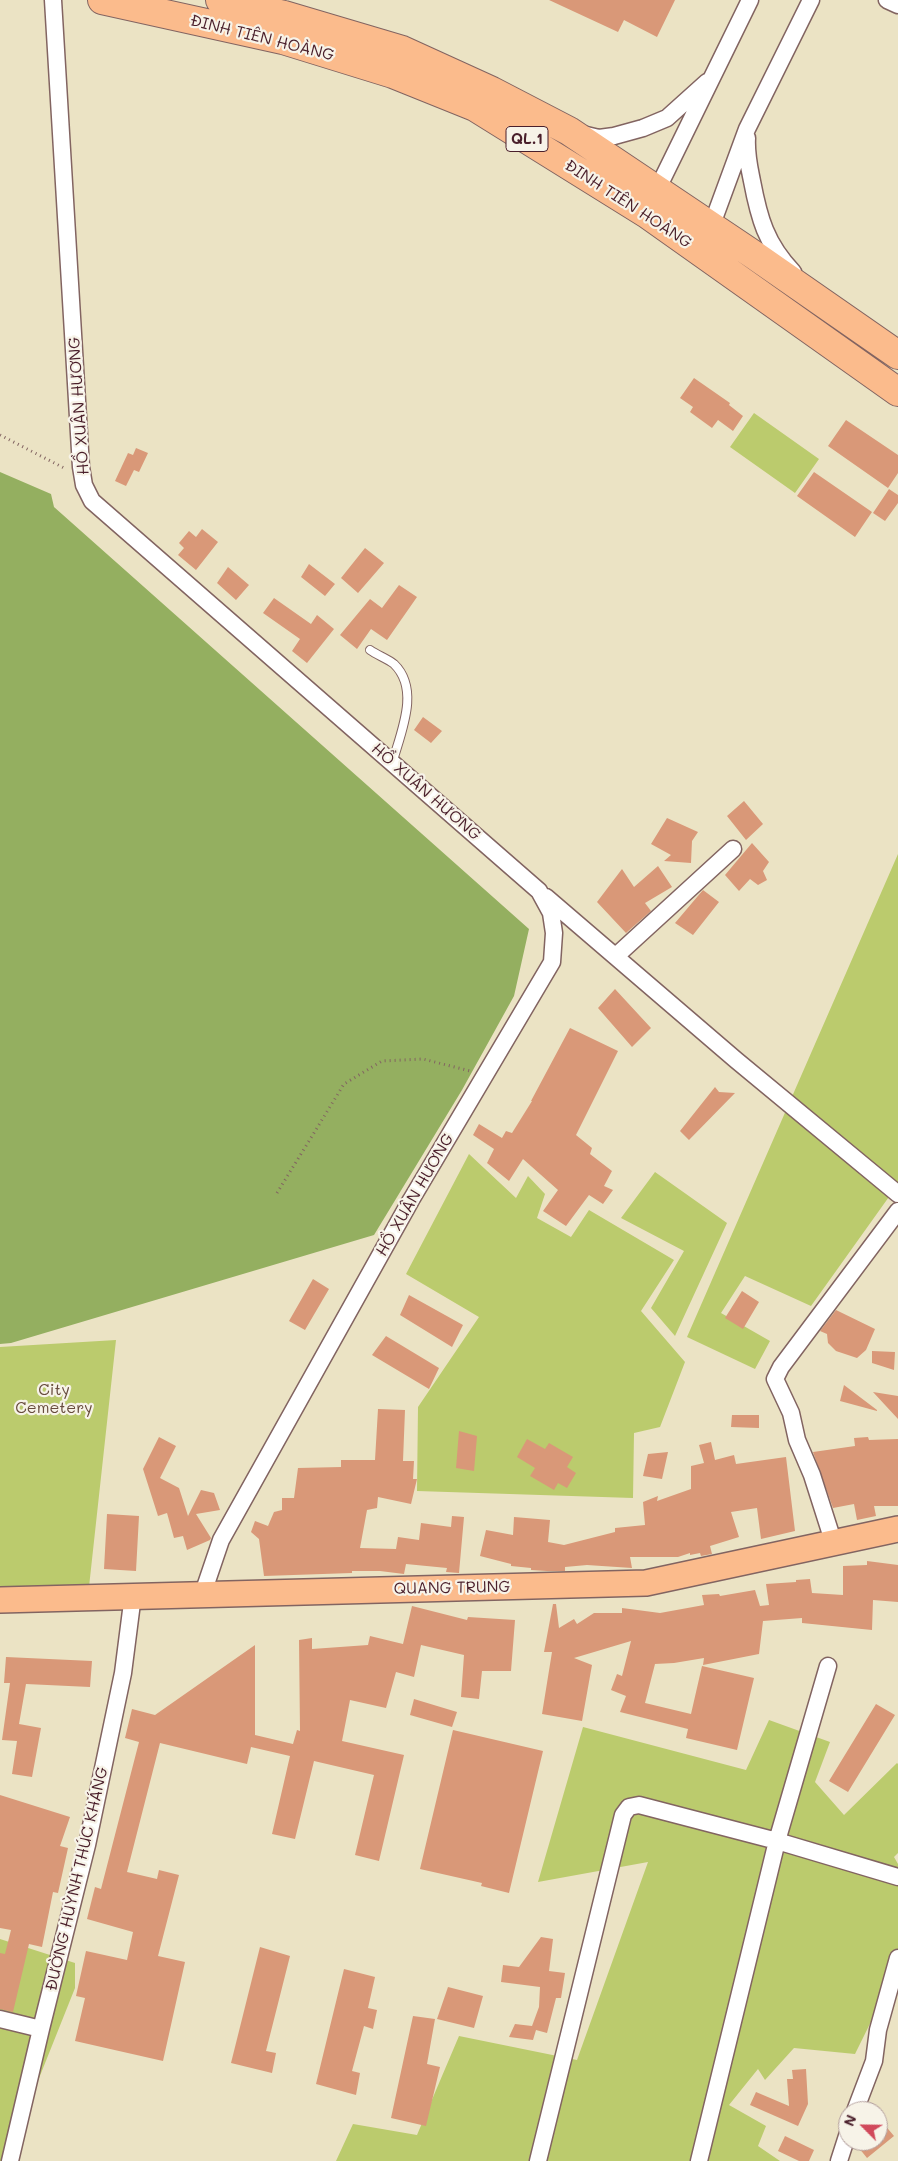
<!DOCTYPE html>
<meta charset="utf-8">
<style>
body{margin:0}
#map{position:relative;width:898px;height:2161px;overflow:hidden;background:#ebe3c4;font-family:Mali,sans-serif}
canvas{display:block}
.north{position:absolute;left:838px;top:2101px;width:50px;height:50px;box-sizing:border-box;background:#f7f3e8;border:1px solid #b29e9c;border-radius:50%;rotate:293deg;font-size:14px;font-weight:700;line-height:20px;text-align:center;color:#4a1f2b}
.north::after{content:'';display:block;margin:auto;width:18px;height:22px;background:#d1495b;clip-path:polygon(50% 0,100% 100%,50% 72%,0 100%)}
</style>
<div id="map">
<canvas width="898" height="2161"></canvas>
<div class="north">N</div>
</div>
<script>
const g = document.querySelector('canvas').getContext('2d');
g.lineJoin = 'round';
function fill(path, color) { g.fillStyle = color; g.fill(path, 'evenodd'); }
function strokePath(path, color, width, dash) { g.strokeStyle = color; g.lineWidth = width; g.lineCap = dash ? 'butt' : 'round'; g.setLineDash(dash || []); g.stroke(path); }
function drawText(font, color, halo, rows, align = 'center') {
  g.font = font + ' Mali,sans-serif'; g.lineWidth = 4.5; g.setLineDash([]); g.textBaseline = 'middle'; g.strokeStyle = halo; g.fillStyle = color; for (const [text, x, y, turn = 0] of rows) {
    g.save(); g.translate(x, y); g.rotate((+turn || 0) * Math.PI / 180); g.textAlign = isNaN(turn) ? turn : align; if (halo) g.strokeText(text, 0, 0); g.fillText(text, 0, 0); g.restore();
  }
}
const green = new Path2D(`
 M754 413 819 459 795 493 730 447Z
 M898 854V1197L891 1194 811 1306 745 1276 721 1313 770 1341 755 1369 687 1337Z
 M469 1154 516 1198 528 1176 545 1194 537 1218 571 1237 589 1210 674 1260 641 1311 685 1362 660 1427 634 1433 633 1498 417 1491 418 1407 479 1317 406 1274Z
 M655 1172 727 1223 675 1336 651 1308 684 1251 621 1218Z
 M116 1340 88 1596 0 1597V1347Z
 M769 1720 830 1742 815 1782 844 1815 897 1763 898 1764V1853L894 1857 898 1864V1967L855 2054 794 2048 765 2080 758 2069 729 2105 766 2126 758 2146 780 2161H336L353 2124 417 2135 459 2036 577 2060 648 1862 538 1882 583 1727 746 1770Z
 M0 1939 75 1963V1988L6 2161H0Z`);
const forest = new Path2D(`
 M0 472 51 494 54 507 529 929 514 996 462 1090 374 1235 11 1343 0 1344Z`);
const building = new Path2D(`
 M549 0H675L657 37 624 20 618 32Z
 M694 378 730 403 729 405 743 416 733 431 718 420 712 428 690 412 693 407 680 398Z
 M846 420 898 455V473L888 488 828 446Z
 M136 448 148 453 139 472 134 470 126 486 115 481 128 453 133 455Z
 M814 472 872 512 855 537 797 496Z
 M889 489 898 495V503L885 521 873 513Z
 M202 529 218 542 196 570 178 555 184 548 179 543 189 531 196 537Z
 M365 548 384 563 358 593 341 578Z
 M309 564 335 584 325 596 301 577Z
 M228 567 249 585 236 600 217 583Z
 M399 585 417 597 387 640 371 629 357 649 340 635 370 599 382 608Z
 M274 598 311 624 317 615 334 629 307 663 292 651 300 639 263 613Z
 M423 717 442 731 431 743 414 730Z
 M744 801 763 824 746 840 727 816Z
 M667 818 698 832 692 841 691 863 664 861 671 855 651 844Z
 M752 843 769 862 763 871 767 880 758 885 750 879 739 891 725 875Z
 M658 866 672 887 645 903 651 911 626 933 597 902 622 869 634 887Z
 M703 890 719 902 693 935 675 923Z
 M615 989 651 1028 632 1047 598 1008Z
 M570 1028 618 1051 576 1135 592 1148 590 1154 612 1171 604 1186 613 1190 603 1204 589 1195 566 1226 543 1211 558 1190 523 1159 509 1181 487 1163 494 1149 473 1135 479 1124 502 1138 506 1131 512 1133 532 1101H531Z
 M715 1087 719 1092 735 1093 689 1140 680 1131Z
 M313 1279 329 1289 305 1330 289 1321Z
 M742 1291 759 1302 743 1329 725 1318Z
 M409 1295 463 1325 452 1347 400 1315Z
 M836 1310 875 1329 866 1350 857 1358 836 1351 828 1343 827 1334 820 1331Z
 M386 1336 439 1368 429 1389 372 1355Z
 M872 1351 895 1352 894 1370 872 1363Z
 M844 1385 877 1410V1411L840 1401Z
 M873 1392 898 1396V1419Z
 M378 1409 405 1410 403 1461H414L413 1479H417L411 1504 378 1497 377 1508 367 1510 360 1548 396 1549 398 1537 419 1540 421 1523 451 1527 452 1516 464 1517 459 1573 446 1572 447 1568 406 1564 404 1574 380 1571H352V1573L264 1576 259 1539 251 1532 255 1521 268 1526 274 1512 282 1510V1498H294L298 1468 341 1467V1460H375Z
 M732 1415H759V1428L731 1427Z
 M459 1431 477 1436 474 1471 456 1468Z
 M159 1437 176 1446 160 1478 179 1488 188 1516 201 1490 214 1493 220 1510 196 1514 211 1538 210 1540 187 1550 183 1536 174 1538 167 1513 158 1516 143 1469Z
 M868 1437 869 1440 898 1439V1506H874L876 1516 857 1520 854 1504 833 1508 813 1452 855 1446 854 1438Z
 M527 1439 545 1449 549 1443 573 1457 567 1467 576 1473 567 1488 558 1483 554 1490 530 1476 535 1468 517 1457Z
 M711 1442 715 1460 734 1455 736 1464 786 1457 795 1531 761 1539 757 1508 731 1512 739 1537 710 1546 712 1554 701 1556 700 1553 690 1555V1553L678 1557H630L632 1568 587 1565 565 1567V1571H547L531 1570V1568L511 1566V1564L480 1556 486 1530 513 1535 514 1517 550 1520 548 1542 564 1545 615 1532V1528L645 1525 643 1502 658 1496 657 1501 691 1489V1466L704 1463 699 1445Z
 M668 1452 662 1479 643 1476 648 1454Z
 M107 1514 139 1516 136 1571 104 1569Z
 M867 1561 898 1565V1602L873 1600 872 1630 802 1623V1618L763 1621 759 1654 703 1665 704 1658 674 1663 655 1664 645 1703 691 1714 702 1666 754 1678 737 1750 686 1738 688 1729 620 1712 626 1696 611 1690 617 1674 622 1676 631 1641 574 1658 592 1665 582 1721 542 1714 552 1652H544L553 1604H556L559 1628 574 1619 577 1624 594 1613H622V1608L660 1613 704 1605 702 1595 719 1594 720 1596 755 1590 760 1606 769 1605 766 1584 796 1582V1580L810 1579 812 1593 843 1595V1566L867 1565Z
 M412 1606 467 1620 468 1617 515 1620 511 1671H482L479 1699 461 1697 464 1655 421 1645 414 1677 396 1672 386 1708 350 1700 342 1741 404 1755 379 1861 355 1855 374 1775 314 1761 295 1839 272 1834 290 1756 251 1747 247 1764 160 1743 127 1872 157 1879 159 1870 179 1875 158 1956 185 1962 163 2061 75 2041 85 1998 76 1996 86 1951 127 1960 133 1932 87 1919 95 1887 101 1889 139 1742 125 1738 132 1709 155 1715 255 1645V1735L293 1744 297 1730 300 1731 299 1640 312 1638V1649L368 1645 370 1636 403 1644Z
 M6 1657 92 1661 90 1687 26 1684 19 1724 41 1728 32 1777 12 1774 17 1741 2 1740 10 1683H4Z
 M414 1699 457 1712 452 1727 410 1715Z
 M876 1704 895 1715 848 1792 829 1781Z
 M453 1730 543 1751 509 1893 481 1886 482 1883 420 1869Z
 M0 1795 70 1817 60 1846 68 1848 58 1893 53 1892 42 1947 29 1944 13 2012 0 2009V1953L5 1954 11 1930 0 1928Z
 M541 1937 553 1939 549 1971 565 1973 561 1998H556L547 2033 536 2030 533 2040 509 2037 515 2024 532 2026 539 2007 540 1987 501 1982 503 1965 519 1967Z
 M260 1947 290 1956 266 2051 276 2053 272 2073 231 2063Z
 M344 1969 375 1977 368 2008 377 2010 373 2029 364 2026 352 2071 360 2073 356 2095 316 2084Z
 M448 1987 483 1996 474 2028 437 2019Z
 M413 2016 435 2019 427 2064 440 2067 426 2126 391 2118Z
 M806 2069 808 2104 798 2126 750 2105 756 2092 789 2106 787 2079H793L792 2070Z
 M878 2117 894 2136 867 2158 855 2143 856 2141H878Z
 M785 2136 814 2150 809 2161H799L778 2151Z`);
const path = new Path2D(`
 M0 435 66 469
 M277 1193 344 1084 382 1061 423 1059 470 1071`);
const lane = new Path2D(`
 M370 650C377 655 388 659 394 664 421 690 400 734 392 764`);
const street = new Path2D(`
 M53 0 81 467 84 485 92 501 539 891 551 913 554 933 552 962 411 1200 221 1540 203 1593
 M887 0 898 5
 M582 134 599 138 614 136 643 128 667 118 707 82
 M747 138C746 154 749 166 752 181 759 218 766 244 793 272
 M657 190 750 0
 M711 227 747 129 811 0
 M546 897 736 1060 898 1194
 M616 956 733 849
 M834 1544 812 1475 797 1440 791 1413 775 1379 781 1367 898 1211
 M0 2019 41 2029
 M855 2111 874 2061 878 2030 898 1958
 M10 2161 41 2029 87 1845 123 1673 133 1595
 M538 2161 623 1815 629 1807 639 1805 777 1841 898 1877
 M699 2161 777 1841 828 1666
 M839 2161 848 2133`);
const primary = new Path2D(`
 M0 1600 646 1583 898 1529`);
const highway = new Path2D(`
 M102 0 283 40 393 74 475 107 647 214 898 392
 M220 0 284 15 402 50 492 91 569 131 754 255 898 355`);
const shields = [
 [527,139,42]
];
const shieldNames = [
 ["QL.1",527,139]
];
const streetNames = [
 ["ĐINH TIÊN HOÀNG",262,38,14],
 ["ĐINH TIÊN HOÀNG",628,204,33],
 ["HỒ XUÂN HƯƠNG",79,406,-94],
 ["HỒ XUÂN HƯƠNG",426,792,41],
 ["HỒ XUÂN HƯƠNG",415,1195,-60],
 ["QUANG TRUNG",452,1588,-1],
 ["ĐƯỜNG HUỲNH THÚC KHÁNG",77,1879,-77]
];
const parkNames = [
 ["City",54,1390],
 ["Cemetery",54,1408]
];
fill(green, '#bbcb6d');
fill(forest, '#94af60');
fill(building, '#d99878');
strokePath(lane, '#826461', 10);
strokePath(street, '#826461', 19);
strokePath(primary, '#826461', 28);
strokePath(highway, '#826461', 30);
strokePath(path, '#826461', 3, [1, 4]);
strokePath(lane, '#fff', 8);
strokePath(street, '#fff', 16);
strokePath(primary, '#fbbb8c', 25);
strokePath(highway, '#fbbb8c', 28);
for (const [x, y, w] of shields) { const box = new Path2D(); box.roundRect(x - w / 2, y - 12.5, w, 25, 4); g.fillStyle = '#f7f3e8'; g.fill(box); strokePath(box, '#4a1f2b', 1); }
drawText('bold 15px', '#4a1f2b', null, shieldNames);
drawText('16px', '#4a1f2b', '#f7f3e8', streetNames);
drawText('16px', '#664a3c', '#f7f3e8', parkNames);
</script>
